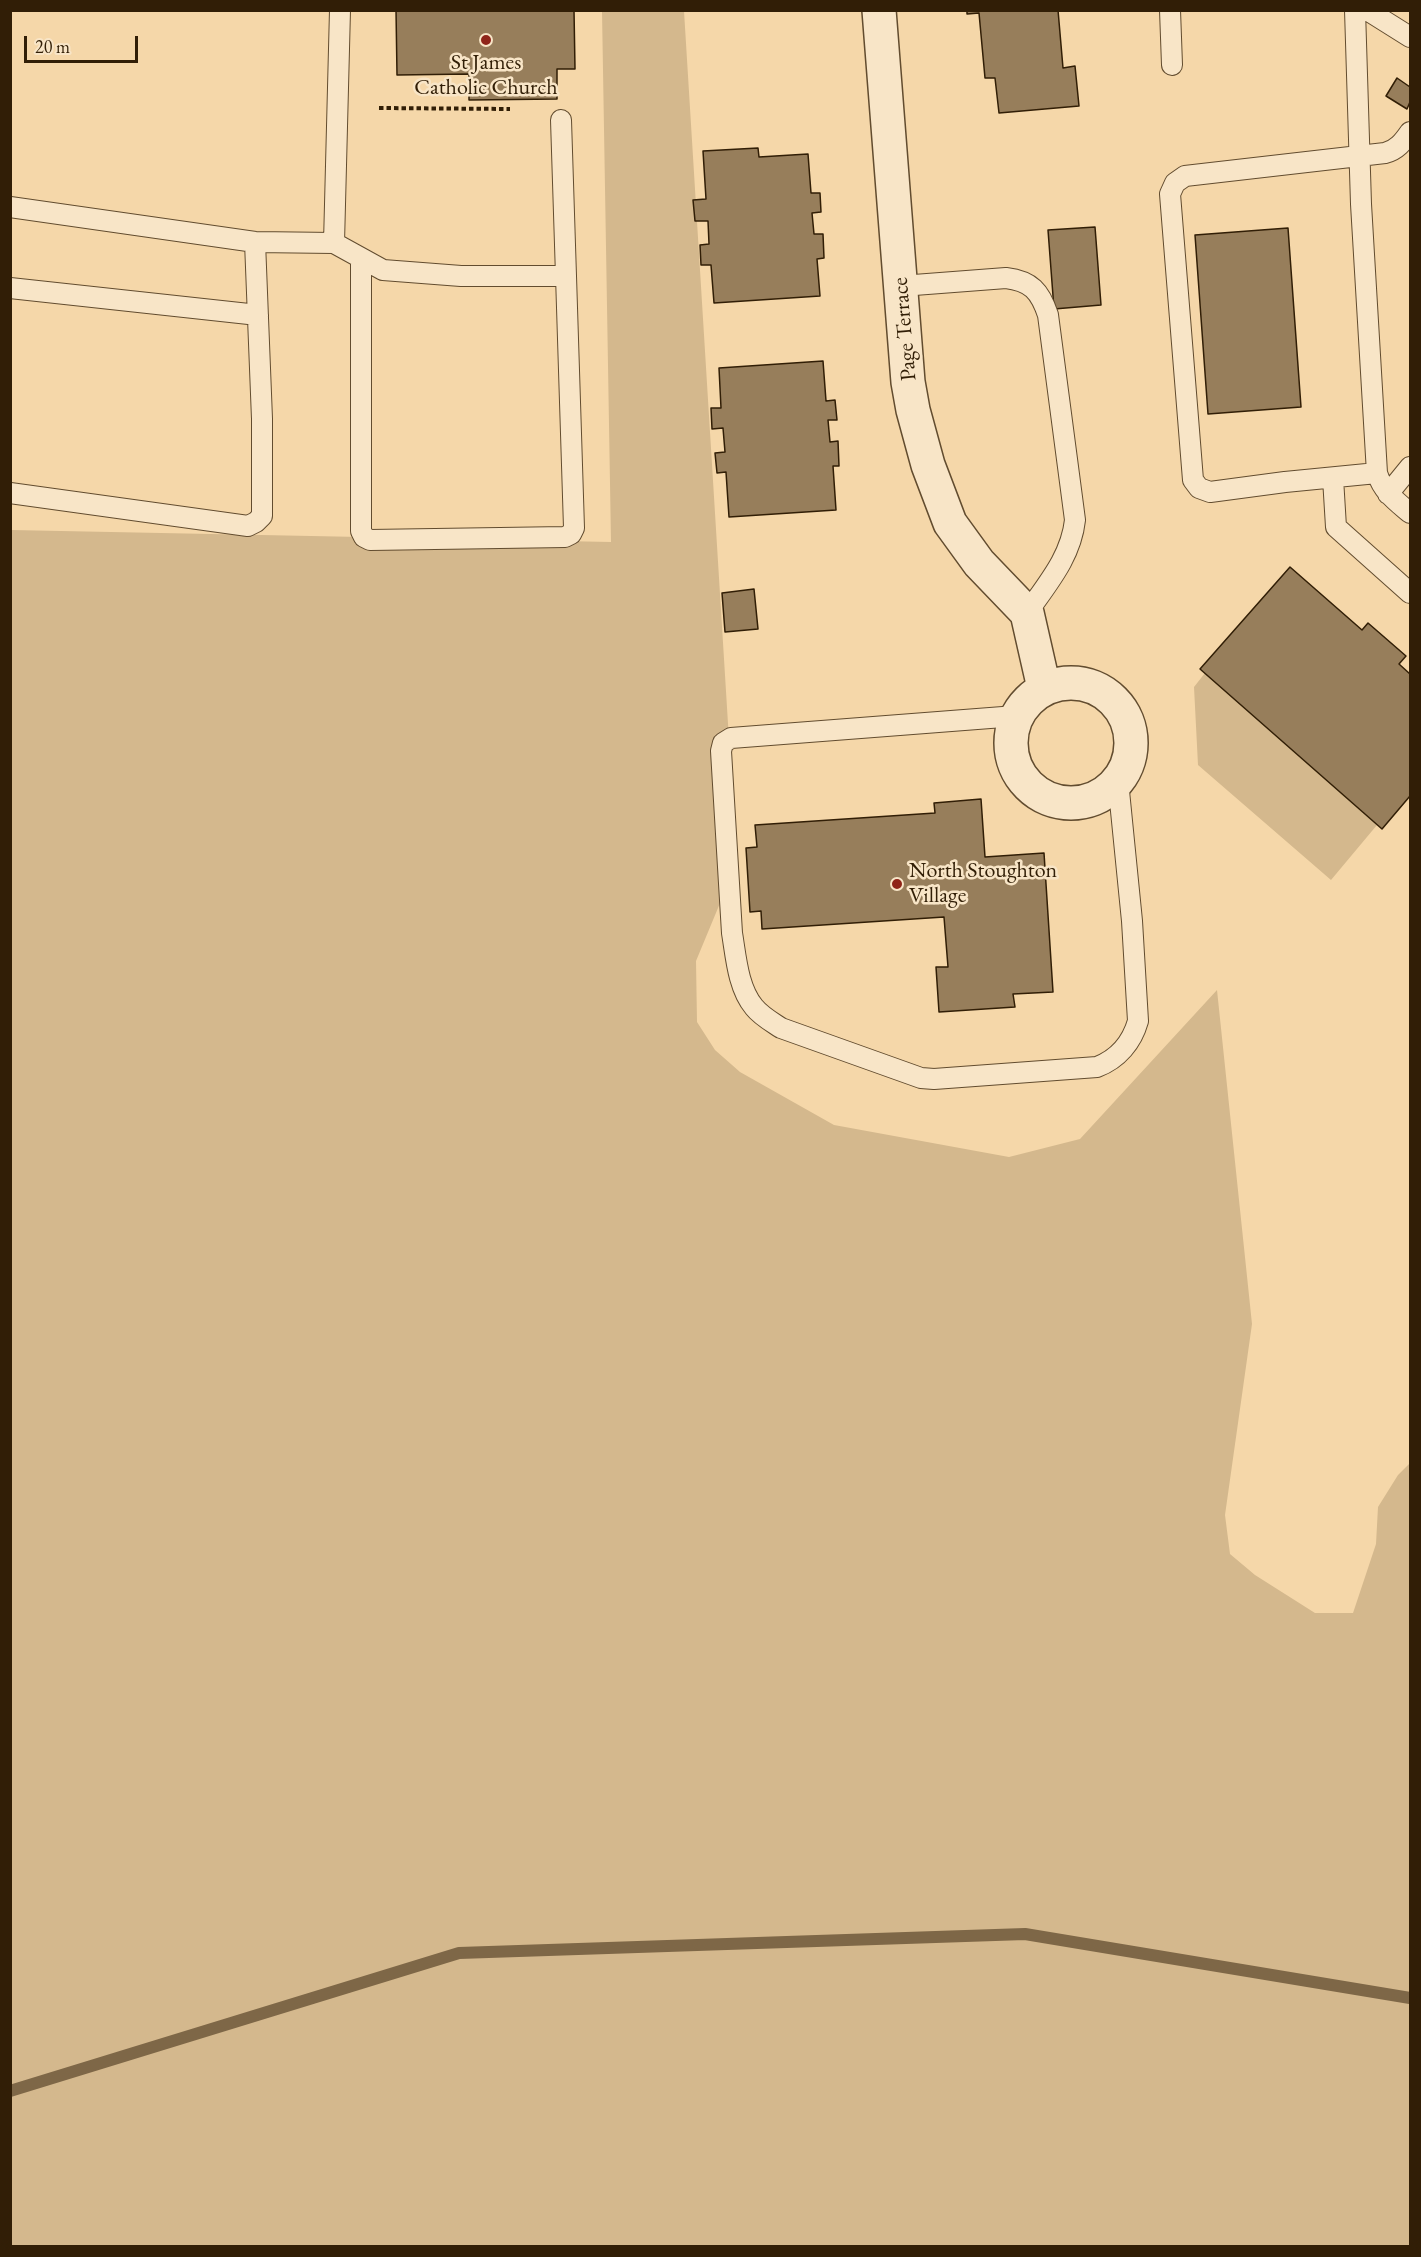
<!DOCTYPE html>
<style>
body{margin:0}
#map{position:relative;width:1421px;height:2257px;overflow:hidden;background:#f5d7a9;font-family:"EB Garamond",serif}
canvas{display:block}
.frame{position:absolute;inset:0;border:12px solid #311e06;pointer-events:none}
.scale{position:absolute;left:24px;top:36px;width:114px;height:27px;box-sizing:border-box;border:3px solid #311e06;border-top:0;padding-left:8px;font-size:18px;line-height:21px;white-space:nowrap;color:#311e06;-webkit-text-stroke:4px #f8e5c7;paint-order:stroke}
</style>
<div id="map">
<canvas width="1421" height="2257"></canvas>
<div class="frame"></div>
<div class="scale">20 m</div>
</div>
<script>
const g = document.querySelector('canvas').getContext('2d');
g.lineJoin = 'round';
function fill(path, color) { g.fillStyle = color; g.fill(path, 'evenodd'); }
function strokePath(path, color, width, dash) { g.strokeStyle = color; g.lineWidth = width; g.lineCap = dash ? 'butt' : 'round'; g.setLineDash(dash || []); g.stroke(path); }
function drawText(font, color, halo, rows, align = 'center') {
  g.font = font + ' "EB Garamond",serif'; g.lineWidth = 5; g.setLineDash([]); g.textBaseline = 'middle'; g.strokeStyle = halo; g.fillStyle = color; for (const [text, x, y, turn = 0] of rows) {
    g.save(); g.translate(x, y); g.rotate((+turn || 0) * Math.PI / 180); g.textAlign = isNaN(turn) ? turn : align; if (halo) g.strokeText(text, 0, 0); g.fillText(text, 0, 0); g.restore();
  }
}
const green = new Path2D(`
 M602 11H684L735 837V867L696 961 697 1022 715 1050 740 1072 834 1125 1009 1157 1080 1139 1217 990 1252 1324 1225 1515 1230 1554 1255 1575 1315 1613H1353L1376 1544 1378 1507 1398 1475 1410 1463V2246H11V530L611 542Z
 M1205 673 1377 825 1331 880 1198 765 1194 687Z`);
const stream = new Path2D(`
 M10 2091 459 1953 1025 1934 1410 1998`);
const building = new Path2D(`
 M396 10H574L575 69H557V99L469 100V74L397 75Z
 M967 10H1058L1063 68 1075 66 1079 106 999 113 995 78H985L979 13 967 14Z
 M1397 78 1410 87V102L1407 109 1386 96Z
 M758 148 759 157 808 154 811 193H820L821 212 812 213 814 234H823L824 258 817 259 820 296 714 303 711 265H701L700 245 709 244 708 221H695L693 200 706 199 703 151Z
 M1095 227 1101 305 1054 309 1048 230Z
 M1288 228 1301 407 1208 414 1195 235Z
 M823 361 826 401 835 400 837 420H828L830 442 838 441 839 466H833L836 510 729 517 726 472 717 473 715 453 725 452 723 428 712 429 711 408H721L719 368Z
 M1290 567 1362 630 1368 623 1406 656 1399 664 1410 674V796L1382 829 1200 669Z
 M754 589 758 629 725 632 722 593Z
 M981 799 985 857 1044 853 1053 992 1013 994 1015 1007 939 1012 936 967H948L944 917 762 929 761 911 750 912 746 848 757 847 755 825 935 813 934 803Z`);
const path = new Path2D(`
 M379 108 510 109`);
const lane = new Path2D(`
 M1170 10 1172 65
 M1355 10 1361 204 1377 473C1383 492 1396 501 1410 513
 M1367 10 1410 37
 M561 120 566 276
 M10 207 255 242 334 243 340 10
 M334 243 383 270 461 276H566L574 528 571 534 565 537 370 540 364 537 361 531V258
 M901 286 1006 278C1031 281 1040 291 1048 315L1075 520C1071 557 1047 584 1027 613
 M10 288 258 315
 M1377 473 1285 482 1210 492 1199 488 1193 480 1170 194 1175 183 1185 176 1385 153C1397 150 1403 142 1410 132
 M1333 478 1336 527 1410 593
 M10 493 248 526 256 522 262 516V419L255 242
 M1388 494 1410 467
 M1016 716 731 738 723 743 721 751 732 933C736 957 738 988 754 1007 761 1016 772 1022 781 1028L921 1078 934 1079 1097 1067C1118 1059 1132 1042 1138 1021L1132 921 1118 781`);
const street = new Path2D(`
 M879 10 908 382 913 410 928 465 950 523 979 563 1027 613 1044 688
 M1011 743a60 60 0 1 1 120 0a60 60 0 1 1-120 0Z`);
const markers = [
 [486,40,6,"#8f2418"],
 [897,884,6,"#8f2418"]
];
const poiNames = [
 ["St James",486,63],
 ["Catholic Church",486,88],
 ["North Stoughton",909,871,"left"],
 ["Village",909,896,"left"]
];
const streetNames = [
 ["Page Terrace",905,329,-95]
];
fill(green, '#d4b88d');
strokePath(stream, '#7e6747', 12);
fill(building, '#977e5b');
strokePath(building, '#311e06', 1.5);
strokePath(lane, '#624c2f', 22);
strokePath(street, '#624c2f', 36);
strokePath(path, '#311e06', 4, [4.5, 3]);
strokePath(lane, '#f8e5c7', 20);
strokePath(street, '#f8e5c7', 33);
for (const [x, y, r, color] of markers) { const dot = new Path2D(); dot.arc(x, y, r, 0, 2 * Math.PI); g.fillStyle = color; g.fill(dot); strokePath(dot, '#f8e5c7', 2); }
drawText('22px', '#311e06', '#f8e5c7', poiNames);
drawText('22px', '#311e06', '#f8e5c7', streetNames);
</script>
